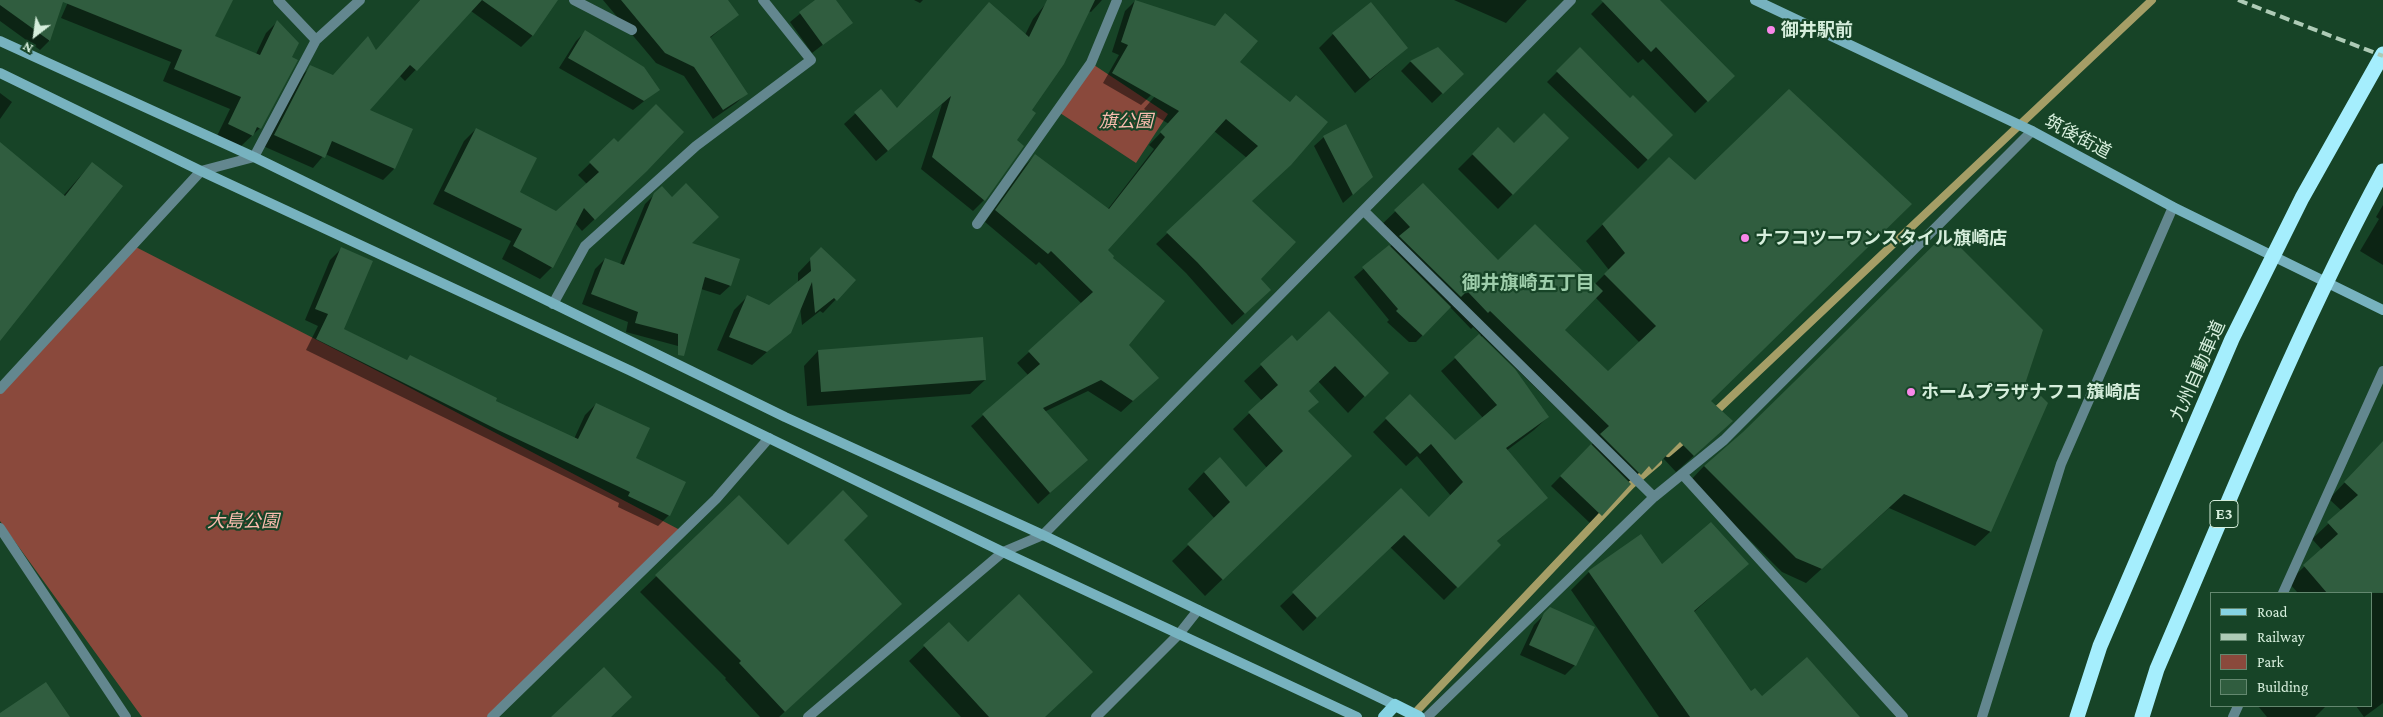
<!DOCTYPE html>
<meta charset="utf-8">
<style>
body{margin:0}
#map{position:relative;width:2383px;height:717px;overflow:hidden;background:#174427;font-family:"Crimson Pro",serif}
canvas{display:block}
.legend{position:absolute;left:2210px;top:592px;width:162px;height:115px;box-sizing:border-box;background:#174427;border:1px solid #63886f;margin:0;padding:6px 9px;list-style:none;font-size:15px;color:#d6eedc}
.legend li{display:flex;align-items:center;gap:10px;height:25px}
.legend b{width:25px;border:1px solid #63886f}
.north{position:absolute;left:10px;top:10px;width:50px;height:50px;-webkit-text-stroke:4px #174427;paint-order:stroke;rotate:210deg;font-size:14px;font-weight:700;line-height:20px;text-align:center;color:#d6eedc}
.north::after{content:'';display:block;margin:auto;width:18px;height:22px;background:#d6eedc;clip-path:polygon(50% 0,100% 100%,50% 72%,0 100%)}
</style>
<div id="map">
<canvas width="2383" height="717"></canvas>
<ul class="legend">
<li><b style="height:6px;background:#86d3e3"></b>Road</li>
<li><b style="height:6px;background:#aecbb6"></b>Railway</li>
<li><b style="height:14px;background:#8a493c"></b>Park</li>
<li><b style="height:14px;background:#305d3f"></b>Building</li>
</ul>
<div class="north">N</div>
</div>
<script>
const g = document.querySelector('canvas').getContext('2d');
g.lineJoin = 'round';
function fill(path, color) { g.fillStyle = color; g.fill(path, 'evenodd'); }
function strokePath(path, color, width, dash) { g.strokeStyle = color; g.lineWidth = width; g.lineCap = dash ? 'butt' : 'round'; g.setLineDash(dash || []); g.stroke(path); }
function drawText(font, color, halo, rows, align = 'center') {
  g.font = font + ' "Crimson Pro","Noto Sans JP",serif'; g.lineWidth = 4.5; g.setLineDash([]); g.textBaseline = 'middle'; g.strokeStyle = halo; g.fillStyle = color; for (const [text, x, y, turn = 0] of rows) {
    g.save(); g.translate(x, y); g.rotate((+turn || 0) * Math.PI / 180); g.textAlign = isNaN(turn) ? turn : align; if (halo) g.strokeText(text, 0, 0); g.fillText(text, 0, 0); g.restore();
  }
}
const green = new Path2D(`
 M1091 63 1168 114 1136 163 1057 111Z
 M128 243 397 381 680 530 487 717H142L0 521V389Z`);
const shadow = new Path2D(`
 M0 0H62L49 41 40 50 0 21Z
 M69 0H232L214 37 256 54 266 33 277 22 260 128 240 147 217 136 230 109 163 81 171 62 61 18Z
 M420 0H546L553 5 532 36 521 47 471 11 405 81 399 75 368 110 412 130 394 169 383 180 325 154 313 168 263 146 299 78 311 67 332 77 376 51Z
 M603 0H726L737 15 710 38 746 94 736 103 713 119 684 76 656 63Z
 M817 0H834L851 23 812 53 790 22Z
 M914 0H923L920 3Z
 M1049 0H1102L1091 12 1088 11 1030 110 984 200 973 211 921 169 942 104 876 161 844 124 881 90 897 109 1025 35 1033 19Z
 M1454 0H1527L1506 23Z
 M1605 0H1658L1733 76 1695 113 1643 59 1638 63 1591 14Z
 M1135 1 1182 16 1151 95 1141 105 1103 83 1119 55 1112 52 1125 11Z
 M586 31 658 90 633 110 559 68 576 41Z
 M1333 34 1407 48 1355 93 1319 48Z
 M1203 39 1238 62 1289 103 1251 202 1260 279 1258 301 1232 325 1186 273 1156 244 1247 158 1214 131 1106 250 1128 345 1146 389 1121 412 1088 391 1044 412 1086 460 1038 504 971 426 1028 375 1017 363 1082 304 1039 262 1036 265 985 222 1024 167 1035 155 1108 209 1154 149 1149 145 1169 124 1144 109Z
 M1437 49 1462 74 1432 103 1401 71 1410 62Z
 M1580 49 1630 100 1672 135 1638 169 1547 82Z
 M0 93 12 102 0 119Z
 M476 129 518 193 556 213 587 184 578 175 614 140 618 144 633 183 582 231 575 223 552 267 540 279 502 259 511 241 433 204 464 141Z
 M1498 129 1514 144 1568 138 1498 209 1458 169Z
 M1324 137 1361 187 1343 203 1314 146Z
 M0 144 63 196 92 163 0 339Z
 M1669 159 1710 401 1718 434 1676 472 1663 458 1634 486 1632 482 1591 524 1551 486 1593 443 1482 336 1481 338 1548 417 1534 430 1506 451 1546 498 1496 542 1499 545 1444 600 1390 547 1303 631 1280 606 1401 490 1428 519 1451 496 1417 456 1406 466 1373 432 1386 419 1455 442 1483 418 1441 371 1481 335 1473 327 1471 329 1450 307 1416 342H1409L1387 322 1389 320 1354 277 1393 244 1378 228 1423 185 1498 262 1595 284 1609 270 1586 241ZM1595 297 1640 343 1608 373 1563 330Z
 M655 194 690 243 730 286 720 295 701 289 678 346 626 332 628 322 582 304 595 269 605 259 620 264 645 204Z
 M2383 205V265L2360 251 2379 219 2376 217Z
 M341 249 343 329 406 361 410 357 495 401 574 439 585 415 596 404 634 458 669 515 658 526 618 507 619 503 306 350 318 326 305 320 330 260Z
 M821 249 854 280 823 313 820 311 802 325 800 307 790 332 752 365 717 350 734 310 747 297 769 306 798 283V273Z
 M1292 337 1297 343 1387 373 1348 413 1318 381 1307 391V412L1334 472 1205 596 1172 561 1215 519 1188 489 1204 472 1246 488 1267 468 1233 429 1262 401 1244 381Z
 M818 351 985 380 970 394 807 406 804 366Z
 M2025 381 2047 403 1990 532 1975 546 1889 508 1806 583 1782 572 1690 481 1704 466Z
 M2383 442V703L2364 717 2356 706H2372V593H2298L2288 582 2322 550 2312 539 2342 511 2329 499Z
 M739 497 788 546 842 540 885 619 779 717H760L725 679 726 678 640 592Z
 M1747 564 1694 612 1750 693 1762 698 1858 717H1659L1571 590 1589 572 1662 566Z
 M1550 609 1575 665 1565 675 1520 655 1534 625Z
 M949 623 968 644 1044 717H961L909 661Z
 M2258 706H2326L2315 717H2267Z`);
const stream = new Path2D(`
 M1712 415 2152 0
 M1668 453 1688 436
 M1412 716 1631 485 1658 462`);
const building = new Path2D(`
 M0 0H233L215 36 260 55 277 20 299 43 292 57 298 60 261 129 257 127 253 136 228 124 241 97 174 69 182 50 63 2 50 41 0 5Z
 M420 0H558L533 36 482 0 417 71 410 65 370 110 413 129 395 169 332 141 325 158 274 135 310 65 333 75 368 36 376 50Z
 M621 0H728L739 15 710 37 748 94 723 110 694 67 665 53Z
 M815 0H836L853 23 823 45 799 12Z
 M1047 0H1095L1064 64 1032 110 1036 113 1017 140 1024 146 985 201 932 157 951 96 888 151 854 112 881 89 897 108 989 2 1029 37Z
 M1135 0 1215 26 1225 13 1258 41 1240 62 1290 102 1296 95 1328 122 1291 165 1252 201 1296 242 1261 279 1271 290 1245 314 1197 262 1166 232 1258 146 1226 119 1108 250 1114 256 1113 258 1165 301 1129 345 1159 378 1133 401 1101 380 1043 408 1088 460 1050 493 982 414 1040 364 1028 351 1093 292 1051 251 1048 254 995 210 1035 154 1109 209 1165 137 1160 132 1179 111 1112 73 1128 45 1121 42Z
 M1601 0H1660L1735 76 1708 102 1656 47 1651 52Z
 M1371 2 1408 48 1370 79 1332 33Z
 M585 30 644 67 660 90 644 101 568 58Z
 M1438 47 1464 74 1443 94 1410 61Z
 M1580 47 1630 98 1633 95 1673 135 1648 160 1556 71Z
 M1789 89 1912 204 1711 401 1733 421 1694 456 1680 442 1652 470 1649 466 1641 475 1600 434 1609 426 1490 311 1488 313 1467 291 1461 297 1399 236 1410 227 1394 210 1423 183 1498 260 1535 224 1603 291 1565 330 1608 371 1656 326 1604 274 1625 253 1602 224 1669 157 1695 180Z
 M656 104 684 132 647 171 595 220 584 208 553 268 513 246 522 229 444 191 476 128 537 158 520 192 556 211 599 172 589 162 614 138 618 142Z
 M1544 113 1569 138 1513 195 1472 154 1498 127 1514 143Z
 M1346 124 1373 177 1353 195 1323 136Z
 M0 142 65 196 92 162 123 186 0 341Z
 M686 183 719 217 692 243 740 259 731 286 705 277 684 356 678 355V334L635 323 638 312 591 294 605 258 624 265 654 193 662 186 672 197Z
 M1946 233 2043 330 2026 381 2048 403 1991 532 1904 494 1822 569 1796 558 1704 466 1743 432Z
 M1389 245 1451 307 1423 336 1396 311 1398 309 1362 267Z
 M341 247 373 261 344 329 407 360 410 355 497 398 496 401 578 439 596 403 650 428 636 458 686 482 670 516 628 496 630 492 498 430 316 339 328 314 315 309Z
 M821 247 856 280 837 301 834 298 815 313 812 282 791 333 767 352 729 337 747 295 769 305 811 271 810 258Z
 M1329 311 1389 373 1365 397 1335 366 1309 391 1319 402 1308 411 1352 456 1223 580 1187 544 1230 502 1204 472 1220 457 1246 487 1283 451 1248 412 1278 385 1260 364 1292 335 1297 341Z
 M1479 334 1515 369 1549 417 1506 448 1548 498 1497 541 1501 545 1458 588 1404 535 1317 618 1292 592 1401 488 1429 517 1463 482 1431 444 1420 454 1385 418 1410 394 1455 440 1497 405 1454 357Z
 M983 337 986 380 821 392 818 350Z
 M2383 441V593H2327L2303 565 2338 534 2327 522 2358 495 2344 482Z
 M1591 444 1631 484 1602 516 1560 476Z
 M843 490 868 516 844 540 902 604 785 712 739 663 741 661 655 575 739 495 788 545Z
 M1711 522 1749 564 1694 611 1751 691 1755 688 1762 696 1807 657 1860 717H1690L1588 571 1641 534 1662 564Z
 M1019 594 1093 672 1045 717H989L923 645 949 622 968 642Z
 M1550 607 1595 627 1576 666 1529 645 1544 613Z
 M604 667 632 697 611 717H551Z
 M46 682 70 717H0V713Z`);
const street = new Path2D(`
 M278 0 316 40
 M574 0 632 30
 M1364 211 1654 497
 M977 224 1091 63 1117 0
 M553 304 585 246 696 146 811 60 763 0
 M0 389 201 171 254 157 316 40 360 0
 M1682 474 1903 717
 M0 528 126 717
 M2283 593 2383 371
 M492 717 716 499 769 438
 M808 717 1003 552 1043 535 1571 0
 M1096 717 1179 634 1198 610
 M1427 717 1654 497 1724 440 2032 131
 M1982 717 2061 464 2173 207
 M2233 717 2238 706`);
const secondary = new Path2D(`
 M1755 0 2030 130 2173 207 2383 310
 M0 41 254 157 785 417 1043 535 1395 705
 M0 73 201 171 631 371 1003 552 1357 717`);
const primary = new Path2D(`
 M1384 717 1395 705 1419 717`);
const highway = new Path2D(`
 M2077 717 2100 646 2232 339 2302 198 2383 54
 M2142 717 2157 669C2229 502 2296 332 2383 171`);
const rail = new Path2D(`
 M2238 0 2383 56`);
const markers = [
 [1771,30,5,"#f987e9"],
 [1745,238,5,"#f987e9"],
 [1911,392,5,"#f987e9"]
];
const shields = [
 [2224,514,28]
];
const shieldNames = [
 ["E3",2224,514]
];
const poiNames = [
 ["御井駅前",1781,30],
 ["ナフコツーワンスタイル旗崎店",1755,238],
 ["ホームプラザナフコ 籏崎店",1921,392]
];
const parkNames = [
 ["旗公園",1126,121],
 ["大島公園",243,521]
];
const streetNames = [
 ["筑後街道",2078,137,28],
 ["九州自動車道",2198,371,-66]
];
const neighbourhoodNames = [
 ["御井旗崎五丁目",1528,283]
];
fill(green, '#8a493c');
fill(shadow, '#0007');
strokePath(stream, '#a59e66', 8);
fill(building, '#305d3f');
strokePath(street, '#63878f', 10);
strokePath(secondary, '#77b2bf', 10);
strokePath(primary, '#86d3e3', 12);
strokePath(highway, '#a5eefd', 15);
strokePath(rail, '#aecbb6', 4, [10, 5]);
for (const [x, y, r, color] of markers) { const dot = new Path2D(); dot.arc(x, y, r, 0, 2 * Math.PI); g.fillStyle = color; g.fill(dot); strokePath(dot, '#174427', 2); }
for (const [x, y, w] of shields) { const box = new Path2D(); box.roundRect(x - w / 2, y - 13.5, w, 27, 4); g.fillStyle = '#174427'; g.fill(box); strokePath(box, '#d6eedc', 1); }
drawText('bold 16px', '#d6eedc', null, shieldNames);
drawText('bold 18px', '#d6eedc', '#174427', poiNames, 'left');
drawText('italic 18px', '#fabcaf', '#174427', parkNames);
drawText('18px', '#d6eedc', '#174427', streetNames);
drawText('bold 19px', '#9eceab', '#174427', neighbourhoodNames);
</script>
